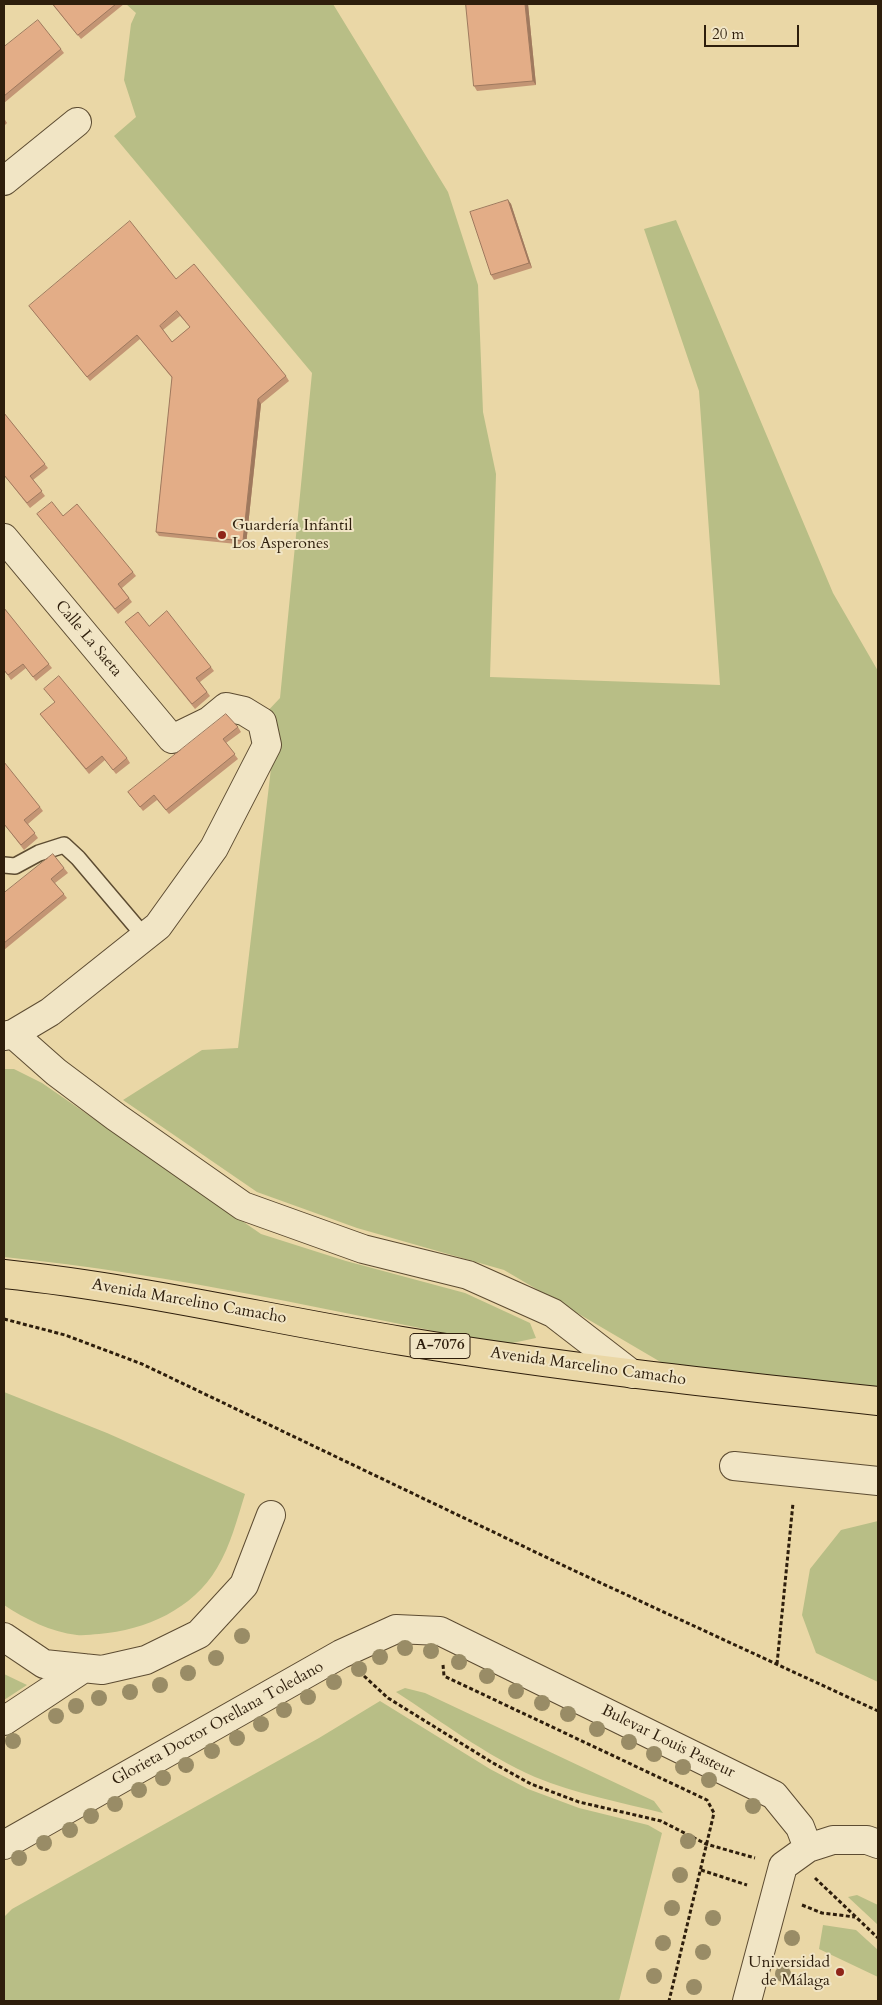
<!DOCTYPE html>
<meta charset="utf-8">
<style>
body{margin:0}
#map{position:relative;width:882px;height:2005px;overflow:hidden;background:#ead7a6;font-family:Cardo,serif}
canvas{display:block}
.frame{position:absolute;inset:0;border:5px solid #2e1e0c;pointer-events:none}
.scale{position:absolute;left:704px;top:25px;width:95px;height:22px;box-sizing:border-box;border:2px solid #2e1e0c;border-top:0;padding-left:6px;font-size:15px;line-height:18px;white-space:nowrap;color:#2e1e0c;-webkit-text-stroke:4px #f1e5c5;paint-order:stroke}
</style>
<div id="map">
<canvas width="882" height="2005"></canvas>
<div class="frame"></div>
<div class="scale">20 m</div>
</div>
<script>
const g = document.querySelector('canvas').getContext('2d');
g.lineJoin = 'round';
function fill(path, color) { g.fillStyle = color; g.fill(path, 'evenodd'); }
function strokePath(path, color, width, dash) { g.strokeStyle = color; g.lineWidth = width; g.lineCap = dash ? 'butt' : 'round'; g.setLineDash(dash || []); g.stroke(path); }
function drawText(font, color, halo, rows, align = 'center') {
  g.font = font + ' Cardo,serif'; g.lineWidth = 4; g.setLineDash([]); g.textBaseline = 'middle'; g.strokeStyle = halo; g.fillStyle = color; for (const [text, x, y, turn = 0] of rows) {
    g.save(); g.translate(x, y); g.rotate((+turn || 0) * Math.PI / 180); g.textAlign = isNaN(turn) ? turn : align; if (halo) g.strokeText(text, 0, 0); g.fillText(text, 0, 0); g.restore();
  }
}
const green = new Path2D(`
 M126 4H333L448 192 478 285 483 412 496 474 490 677 720 685 699 391 644 229 676 220 833 593 878 671V1388L664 1364 504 1270 357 1228 257 1192 123 1100 202 1050 238 1048 274 743 263 716 280 698 312 373 114 136 136 117 124 80 131 24 136 13Z
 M4 1069H14L42 1083 261 1234 346 1261 465 1293 530 1323 536 1338 503 1345C338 1312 172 1274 4 1257Z
 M4 1392 107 1433 245 1494C237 1519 231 1545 217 1568 193 1609 146 1630 99 1634 92 1634 84 1636 77 1635 51 1632 25 1619 4 1605Z
 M878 1521V1682L816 1653 802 1615 810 1569 841 1530Z
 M4 1674 27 1685 4 1700Z
 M405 1688 425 1693 654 1801 663 1813C620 1802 576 1794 535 1777 485 1755 441 1721 396 1692Z
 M380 1701 490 1769 528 1789 579 1808 648 1825 662 1833 619 2001H4V1917L12 1909 319 1738Z
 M857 1895 878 1905V1925L848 1897Z
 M823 1925 856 1930 878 1950V1977L819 1949Z`);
const path = new Path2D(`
 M4 1319 65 1335 142 1364 575 1571 878 1711
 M777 1664 793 1503
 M443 1665 444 1676 707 1800 714 1813 669 2001
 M364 1676 388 1698 493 1763 531 1784 579 1802 661 1821 706 1844 755 1858
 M701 1870 747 1885
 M815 1878 878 1938
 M802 1905 822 1913 855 1917`);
const lane = new Path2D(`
 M4 865 15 866 39 853 64 845 78 858 145 937`);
const street = new Path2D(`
 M4 181 77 122
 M4 538 172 739 209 721 226 707 244 711 262 722 267 745 214 848 158 926 50 1012 13 1034 4 1036
 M13 1034 56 1072 116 1117 243 1206 363 1249 468 1275 553 1313 632 1374
 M734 1466 878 1481
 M4 1637 44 1664 102 1670 146 1660 199 1634 244 1585 271 1515
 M4 1721 84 1668
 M4 1845 341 1654 396 1629 440 1631 774 1795 800 1827 808 1848
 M747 2001 783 1866 808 1848 833 1840H867L878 1844`);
const primary = new Path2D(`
 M4 1274C139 1288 269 1319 402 1341 560 1367 719 1384 878 1401`);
const trees = [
 [242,1636],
 [405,1648],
 [431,1651],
 [380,1657],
 [216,1658],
 [459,1662],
 [359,1669],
 [188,1673],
 [487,1676],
 [334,1682],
 [160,1685],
 [516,1691],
 [130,1692],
 [308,1697],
 [99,1698],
 [542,1703],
 [76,1706],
 [284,1710],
 [568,1714],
 [56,1716],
 [261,1724],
 [597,1729],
 [237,1738],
 [13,1741],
 [629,1742],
 [212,1751],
 [654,1754],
 [186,1765],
 [683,1767],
 [163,1778],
 [709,1780],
 [139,1790],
 [115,1804],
 [753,1806],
 [91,1816],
 [70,1830],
 [688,1841],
 [44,1843],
 [19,1858],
 [680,1875],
 [672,1908],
 [713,1918],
 [792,1938],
 [663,1943],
 [703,1952],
 [783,1974],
 [654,1976],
 [694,1987]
];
const wall = new Path2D(`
 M52 4H124L81 39Z
 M466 4H528L536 85 477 91 474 86Z
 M4 47 61 49 64 53 4 103Z
 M4 118 7 123 4 126Z
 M508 200 511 204 532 268 494 280 491 275Z
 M176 279 286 376 289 381 261 404 246 545 159 536 156 532 172 378 140 339 90 381 29 306ZM180 316 190 327 172 342 163 330Z
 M4 413 48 468 33 480 45 496 30 508 4 475Z
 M37 514 63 516 133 572 136 576 122 588 132 602 118 614Z
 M4 608 52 668 36 681 26 668 11 680 4 670Z
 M128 626H149L211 667 214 671 200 682 210 696 195 709Z
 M40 714 127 758 130 763 116 774 105 760 89 774Z
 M238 727 241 732 226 743 238 759 169 814 157 800 143 811 128 792Z
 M40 807 43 811 28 824 38 838 24 850 4 824Z
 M64 868 68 873 55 883 67 898 4 950V893Z`);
const shadedWall = new Path2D(`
 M525 4H528L536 85 533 81Z
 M508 200 511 204 532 268 529 263Z
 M258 399 261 404 246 545 243 541Z`);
const building = new Path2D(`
 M53 4H116L78 35Z
 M466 4H525L533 81 474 86Z
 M38 20 61 49 4 96V47Z
 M508 200 529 263 491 275 470 212Z
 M130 221 176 279 194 264 286 376 258 399 243 541 156 532 172 377 137 335 87 377 29 306ZM177 311 190 327 172 342 160 326Z
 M4 413 45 464 30 476 42 491 27 503 4 475Z
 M52 502 63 516 77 504 133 572 118 584 129 598 115 609 37 514Z
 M4 608 49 664 33 677 23 664 8 675 4 670Z
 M167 611 211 667 196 678 207 692 192 704 125 622 138 612 149 626Z
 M59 676 127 758 113 770 102 756 86 769 40 714 55 702 44 689Z
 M226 714 238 727 223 739 235 754 166 810 154 795 140 807 128 792Z
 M4 762 40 807 24 820 35 833 21 845 4 824Z
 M53 854 64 868 51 879 64 894 4 943V893Z`);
const markers = [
 [222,535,5,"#8f2418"],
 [840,1972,5,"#8f2418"]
];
const shields = [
 [440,1346,60]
];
const shieldNames = [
 ["A-7076",440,1346]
];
const poiNames = [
 ["Guardería Infantil",232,526],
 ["Los Asperones",232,544],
 ["Universidad",830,1963,"right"],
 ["de Málaga",830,1981,"right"]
];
const streetNames = [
 ["Calle La Saeta",88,639,50],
 ["Avenida Marcelino Camacho",189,1302,10],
 ["Avenida Marcelino Camacho",588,1367,8],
 ["Glorieta Doctor Orellana Toledano",218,1724,-29],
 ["Bulevar Louis Pasteur",668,1742,26]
];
fill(green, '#b8be86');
strokePath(lane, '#5d4c32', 18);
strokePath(street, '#5d4c32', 30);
strokePath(primary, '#2e1e0c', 30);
strokePath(path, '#2e1e0c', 3, [4, 2.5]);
strokePath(lane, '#f1e5c5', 15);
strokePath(street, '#f1e5c5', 28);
strokePath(primary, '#ead7a6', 28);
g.fillStyle = '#998c66';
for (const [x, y] of trees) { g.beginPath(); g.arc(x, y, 8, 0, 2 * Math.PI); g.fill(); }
fill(wall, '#c39574');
fill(shadedWall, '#9f795e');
fill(building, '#e3ad87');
strokePath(building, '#9f795e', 1);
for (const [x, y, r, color] of markers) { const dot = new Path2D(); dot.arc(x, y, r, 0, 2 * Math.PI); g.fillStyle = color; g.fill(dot); strokePath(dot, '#f1e5c5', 2); }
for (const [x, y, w] of shields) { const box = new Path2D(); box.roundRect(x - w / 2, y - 12.5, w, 25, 4); g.fillStyle = '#f1e5c5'; g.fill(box); strokePath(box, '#2e1e0c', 1); }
drawText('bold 15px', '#2e1e0c', null, shieldNames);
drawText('16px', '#2e1e0c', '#f1e5c5', poiNames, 'left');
drawText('16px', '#2e1e0c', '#f1e5c5', streetNames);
</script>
